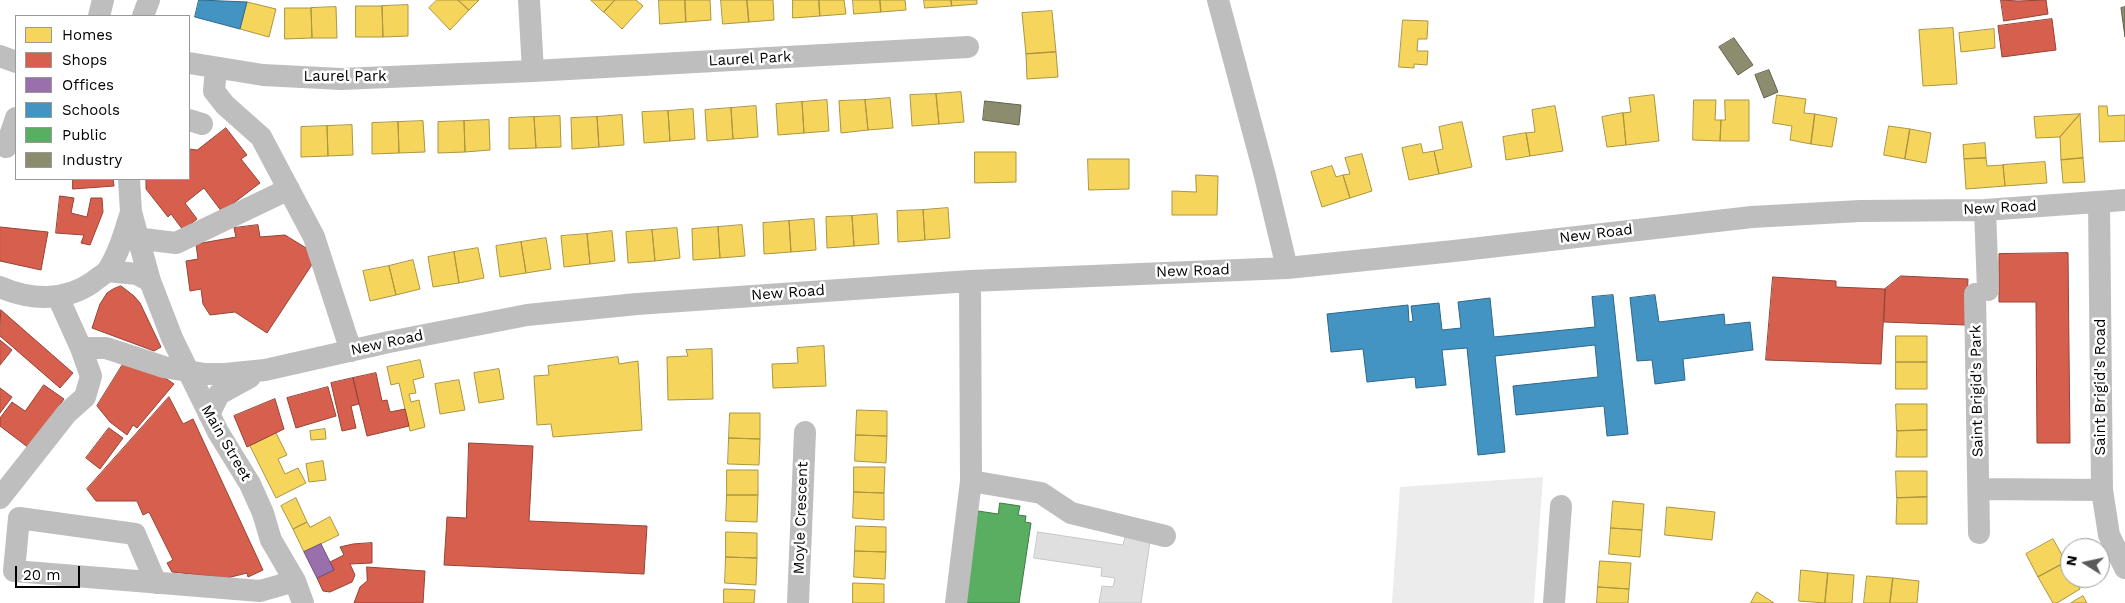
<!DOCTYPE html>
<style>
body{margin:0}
#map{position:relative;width:2125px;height:603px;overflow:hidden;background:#fff;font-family:"Work Sans",sans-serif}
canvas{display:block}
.legend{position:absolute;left:15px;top:15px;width:175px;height:165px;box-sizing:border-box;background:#fff;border:1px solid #999;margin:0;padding:6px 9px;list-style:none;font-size:15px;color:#000}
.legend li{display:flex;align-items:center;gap:10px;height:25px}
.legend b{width:25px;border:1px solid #999}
.north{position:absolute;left:2060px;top:538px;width:50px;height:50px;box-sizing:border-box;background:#fff;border:1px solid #999;border-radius:50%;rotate:280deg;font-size:14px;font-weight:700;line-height:20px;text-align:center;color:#000}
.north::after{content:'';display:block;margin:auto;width:18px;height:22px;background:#595959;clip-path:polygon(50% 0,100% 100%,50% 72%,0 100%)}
.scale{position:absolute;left:15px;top:566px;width:65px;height:22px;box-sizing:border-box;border:2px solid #000;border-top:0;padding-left:6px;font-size:15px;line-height:18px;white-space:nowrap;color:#000;-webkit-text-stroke:4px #fff;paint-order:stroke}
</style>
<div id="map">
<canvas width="2125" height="603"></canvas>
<ul class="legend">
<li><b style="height:14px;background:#f6d55c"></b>Homes</li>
<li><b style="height:14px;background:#d6604d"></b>Shops</li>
<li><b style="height:14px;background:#9970ab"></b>Offices</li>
<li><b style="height:14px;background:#4393c3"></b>Schools</li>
<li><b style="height:14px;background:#5aae61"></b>Public</li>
<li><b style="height:14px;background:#8c8c6e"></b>Industry</li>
</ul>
<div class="north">N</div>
<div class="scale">20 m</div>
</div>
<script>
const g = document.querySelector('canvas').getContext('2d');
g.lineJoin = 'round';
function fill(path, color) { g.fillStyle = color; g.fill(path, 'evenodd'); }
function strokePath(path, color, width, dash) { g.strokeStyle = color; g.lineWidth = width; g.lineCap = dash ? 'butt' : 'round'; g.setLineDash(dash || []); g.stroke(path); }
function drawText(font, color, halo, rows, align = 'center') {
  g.font = font + ' "Work Sans",sans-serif'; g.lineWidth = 5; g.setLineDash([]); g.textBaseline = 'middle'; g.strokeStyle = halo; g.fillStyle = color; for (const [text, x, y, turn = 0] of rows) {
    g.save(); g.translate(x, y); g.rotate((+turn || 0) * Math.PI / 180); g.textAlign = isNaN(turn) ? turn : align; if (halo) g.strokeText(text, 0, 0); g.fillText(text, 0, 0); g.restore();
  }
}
const green = new Path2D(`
 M1543 477 1534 603H1392L1400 487Z`);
const homes = new Path2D(`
 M437 0H458L469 10 450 30 429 8Z
 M458 0H479L469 10Z
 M591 0H615L604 12Z
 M615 0H636L643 6 622 29 604 12Z
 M659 0H685L686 22 660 24Z
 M685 0H710L711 20 686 22Z
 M721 0H747L749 22 723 24Z
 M747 0H773L774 20 749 22Z
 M793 0H819L820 16 793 18Z
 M819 0H844L846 14 820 16Z
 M853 0H880L881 12 854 14Z
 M880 0H905L906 10 881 12Z
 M924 0H951L952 6 925 8Z
 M951 0H977V4L952 6Z
 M247 2 276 9 269 37 240 29Z
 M408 5V36L383 37 382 6Z
 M356 6H382L383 37H356Z
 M336 7 337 38H312L311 8Z
 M285 8H311L312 38 285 39Z
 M1052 11 1056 52 1026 54 1022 13Z
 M1403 20 1428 21 1427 39H1418L1417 51H1428L1427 65 1414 64V68L1399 67Z
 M1953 28 1957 84 1923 86 1919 30Z
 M1994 29 1995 48 1961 52 1959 33Z
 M1056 52 1058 77 1027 79 1026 54Z
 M961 92 964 122 939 124 936 94Z
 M936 94 939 124 912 126 910 95Z
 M1654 95 1659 141 1626 145 1623 113 1631 112 1629 98Z
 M1777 95 1806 99 1804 113 1815 114 1811 144 1790 140 1792 126 1773 123Z
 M890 98 893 128 868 130 865 100Z
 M827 100 829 131 804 133 802 102Z
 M865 100 868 130 841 133 839 101Z
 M1694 100H1716L1715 120H1721L1720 141 1693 140Z
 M1725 100H1749V141H1720L1721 120H1725Z
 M802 102 804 133 778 135 776 104Z
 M756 106 758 137 733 139 731 108Z
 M1555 106 1563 151 1530 156 1526 133 1535 132 1532 110Z
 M2099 106H2107L2108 116 2125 115V141L2100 142Z
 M731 108 733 139 707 141 705 110Z
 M693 109 695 139 670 141 668 111Z
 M668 111 670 141 644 143 642 112Z
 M1623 113 1626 145 1607 147 1602 117Z
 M1815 114 1837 118 1832 147 1811 144Z
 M2080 114 2083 158 2061 160 2060 137Z
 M2080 114 2060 137 2036 138 2034 117Z
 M622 115 624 145 599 147 597 117Z
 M560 116 561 147 536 148 534 117Z
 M534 117 536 148 509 149V118Z
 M597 117 599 147 572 149 571 118Z
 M489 120 490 150 465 152 464 121Z
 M423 121 425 152 399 153 398 122Z
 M464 121 465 152 438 153V122Z
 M398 122 399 153 372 154V123Z
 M1462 122 1472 167 1439 174 1434 151 1443 149 1439 127Z
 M352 125 353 155 328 156 327 126Z
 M327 126 328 156 301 157V127Z
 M1889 126 1910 129 1905 159 1884 155Z
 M1910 129 1931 133 1926 163 1905 159Z
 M1526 133 1530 156 1506 160 1503 137Z
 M1985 143 1986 158 1964 159 1963 145Z
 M1421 144 1423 153 1434 151 1439 174 1409 180 1402 148Z
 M975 152H1016V182L975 183Z
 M1362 154 1372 191 1350 198 1343 175 1350 174 1345 158Z
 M1986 158 1987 166 2003 165 2005 186 1966 189 1964 159Z
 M2083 158 2085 182 2063 183 2061 160Z
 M1088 159H1129V189L1089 190Z
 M2045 162 2047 183 2005 186 2003 165Z
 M1332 166 1336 177 1343 175 1350 198 1322 207 1311 172Z
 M1196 175 1218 176 1217 215H1172V191L1196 192Z
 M948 208 950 238 925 240 923 210Z
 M923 210 925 240 898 242 897 211Z
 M877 214 879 244 854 246 852 216Z
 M852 216 854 246 827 248 826 217Z
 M814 219 816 250 791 252 789 221Z
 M789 221 791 252 764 254 763 223Z
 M742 225 745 256 720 258 718 227Z
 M718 227 720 258 693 260 692 229Z
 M677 228 680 258 655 261 652 230Z
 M652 230 655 261 628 263 626 232Z
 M612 231 615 261 590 264 587 234Z
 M587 234 590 264 564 267 561 236Z
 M546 238 551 269 526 273 521 242Z
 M521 242 526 273 500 277 496 246Z
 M478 248 484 278 459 283 454 252Z
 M454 252 459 283 433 287 428 257Z
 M413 260 420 289 396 295 389 266Z
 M389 266 396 295 370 301 363 271Z
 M1896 336H1927V362H1896Z
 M824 346 826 386 773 388 772 364 798 363 797 348Z
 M712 349 713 399 668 400 667 357 688 356 686 350Z
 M618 357 619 364 638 361 642 430 553 437 551 424 537 425 534 376 549 375 548 366Z
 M420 360 424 377 413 380 416 393 409 394 411 402 419 400 425 427 410 431 399 383 391 385 387 367Z
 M1896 362H1927V389H1896Z
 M499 369 504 399 479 403 474 373Z
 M459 380 465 410 440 414 435 384Z
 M1896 404H1927V430L1897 431Z
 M857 410 887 411V436L856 435Z
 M730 413H760V439L729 438Z
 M325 429 326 439 311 440 310 431Z
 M1927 430V457H1896L1897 431Z
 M276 433 287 455 278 459 285 474 298 468 306 483 276 498 250 446Z
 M856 435 887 436 886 463 855 461Z
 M729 438 760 439 759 465 728 464Z
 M323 461 326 480 309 482 306 464Z
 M854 467H885L884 493 854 492Z
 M727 470H758V495H727Z
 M1896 471H1927V497L1897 498Z
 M854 492 884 493V520L853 518Z
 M727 495H758L757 522 726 521Z
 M1927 497V524H1896L1897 498Z
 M296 498 307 522 293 529 281 506Z
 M1613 501 1644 504 1642 530 1611 528Z
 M1667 507 1715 512 1712 540 1665 535Z
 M330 517 339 535 304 552 293 529 307 522 310 527Z
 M856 526 886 527V552L855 551Z
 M1611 528 1642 530 1640 557 1609 554Z
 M726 532 757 533V558L726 557Z
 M2053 539 2066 562 2038 577 2026 554Z
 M855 551 886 552 885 579 854 577Z
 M726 557 757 558 756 585 725 583Z
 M1600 561 1631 563 1629 589 1598 587Z
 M2066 562 2070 570V578H2074L2080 589 2057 603H2053L2038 577Z
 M1801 570 1828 573 1825 603 1799 601Z
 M1828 573 1854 575 1852 603H1825Z
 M1867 576 1893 578 1890 603H1864Z
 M1893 578 1919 581 1917 603H1890Z
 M853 583 884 584V603H853Z
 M1598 587 1629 589 1628 603H1597Z
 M724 589 755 590 754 603H724Z
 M1757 592 1774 603H1751Z
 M2083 596 2087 603H2071Z`);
const shops = new Path2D(`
 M2001 0 2018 1 2046 0 2048 14 2004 21Z
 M2052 19 2056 50 2002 57 1998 26Z
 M226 128 247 155 241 159 260 183 222 212 204 188 185 203 197 219 183 230 171 214 168 217 146 189V179H189V149L197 150Z
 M73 179H113L114 186 73 189Z
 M60 196 74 198 71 213 87 217 91 198H102L103 212 90 245 81 243 84 235 56 233Z
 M258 225 260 237 285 235 311 251 313 263 267 333 235 312 210 315 203 304 201 289 190 291 186 261 198 259 196 244 236 237 234 228Z
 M0 227 48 232 41 270 0 261Z
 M2068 253 2070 443H2037L2036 302H1999V254Z
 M1901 276 1968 279 1966 325 1884 322 1885 289Z
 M1773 277 1836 281V287L1885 289 1881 364 1766 360Z
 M121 286 134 296 140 303 161 347 154 351 92 328 100 304 107 293 113 289Z
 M1 310 73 373 60 388 0 336Z
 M0 340 12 350 0 365Z
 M125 361 158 373 174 384 137 428 133 425 127 435 110 422 97 406Z
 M376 373 382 401 387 400 390 412 405 409 409 426 367 436 353 378Z
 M353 378 359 404 351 406 356 428 342 431 331 383Z
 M44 385 64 399 29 448 0 426V418L12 402 25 411Z
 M328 387 336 416 296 428 287 398Z
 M0 388 12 397 0 413Z
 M169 397 183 424 193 419 263 570 248 577 247 573 227 578 172 572 167 563 173 560 149 512 143 515 137 501H96L87 489Z
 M275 399 284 429 247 447 234 416Z
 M109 428 123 438 100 469 86 458Z
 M469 443 533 446 529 521 647 526 644 574 444 565 447 517 466 518Z
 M372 543V563L350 564 355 575 352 582 330 592 323 591 317 578 334 570 330 562 344 555 340 547 353 544Z
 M367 567 425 571 423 603H354L360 587 367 581Z`);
const offices = new Path2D(`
 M321 544 334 570 317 578 304 552Z`);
const schools = new Path2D(`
 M199 0 247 2 240 29 195 17Z
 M1613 295 1628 434 1607 436 1604 406 1516 415 1513 386 1598 377 1595 345 1495 356 1505 452 1478 455 1467 348 1442 350 1446 385 1416 388 1415 377 1367 382 1363 349 1331 352 1327 314 1408 305 1409 322 1413 321 1411 306 1439 303 1442 330 1461 328 1458 302 1490 298 1494 337 1595 327 1592 297Z
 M1655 295 1659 322 1724 314 1725 325 1750 322 1753 350 1683 359 1685 380 1655 384 1652 360 1637 361 1630 298Z`);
const public = new Path2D(`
 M1000 503 1020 506 1018 515 1026 516 1025 522 1031 523 1019 603H964L978 511 998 514Z`);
const industry = new Path2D(`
 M2125 7V37L2121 8Z
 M1734 38 1753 65 1738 75 1719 47Z
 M1769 70 1778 92 1764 98 1755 75Z
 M985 101 1021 105 1019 125 983 120Z`);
const building = new Path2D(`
 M1038 532 1123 545 1125 537 1150 541 1141 603H1099L1102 586 1113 587 1115 578 1101 576 1102 568 1034 558Z`);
const minor = new Path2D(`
 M529 0 533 71
 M1218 0 1265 176 1287 268
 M99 16 103 0
 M143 16 149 0
 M0 56 16 62
 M189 63 263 75 341 79 533 71 968 47
 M216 68 214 91 225 105 261 137 314 237 351 351
 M189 120 202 124
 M6 147 16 118
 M129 179 131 212 150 281 172 338 218 432 250 484 263 513 271 540 295 581 303 603
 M2099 202 2102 490 2109 535 2125 568
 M1985 210 1988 290
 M127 237 176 243 289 189
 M107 271 137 274 150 281
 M970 281 971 481 1041 493 1071 513 1165 536
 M0 287C30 300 65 302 93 282 97 278 104 275 108 270 119 253 125 231 131 212
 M1975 294 1979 533
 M81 348H106L164 367 205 374H225L265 370 389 342 527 315 637 304 970 281 1287 268 1454 251 1752 217 1860 211 1985 210 2125 200
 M209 414 219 394 250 377
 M1979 489 2102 490
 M0 498 67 413 85 397 91 376 81 348 58 297
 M156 583 135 534 19 518 14 571 260 591 295 581
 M798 603 805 432
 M956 603 971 481
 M1554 603 1561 506`);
const streetNames = [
 ["Laurel Park",750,59,-3],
 ["Laurel Park",345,77],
 ["New Road",2000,208,-3],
 ["New Road",1596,234,-7],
 ["New Road",1193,271,-2],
 ["New Road",788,293,-4],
 ["New Road",387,343,-12],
 ["Saint Brigid's Road",2101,387,-90],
 ["Saint Brigid's Park",1977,391,-91],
 ["Main Street",226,443,60],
 ["Moyle Crescent",801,518,-88]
];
fill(green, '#ececec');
fill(homes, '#f6d55c');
strokePath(homes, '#ac9540', 1);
fill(shops, '#d6604d');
strokePath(shops, '#964336', 1);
fill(offices, '#9970ab');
strokePath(offices, '#6b4e78', 1);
fill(schools, '#4393c3');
strokePath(schools, '#2f6788', 1);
fill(public, '#5aae61');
strokePath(public, '#3f7a44', 1);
fill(industry, '#8c8c6e');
strokePath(industry, '#62624d', 1);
fill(building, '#dfdfdf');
strokePath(building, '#c7c7c7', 1);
strokePath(minor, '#bebebe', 22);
drawText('15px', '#000', '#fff', streetNames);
</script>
